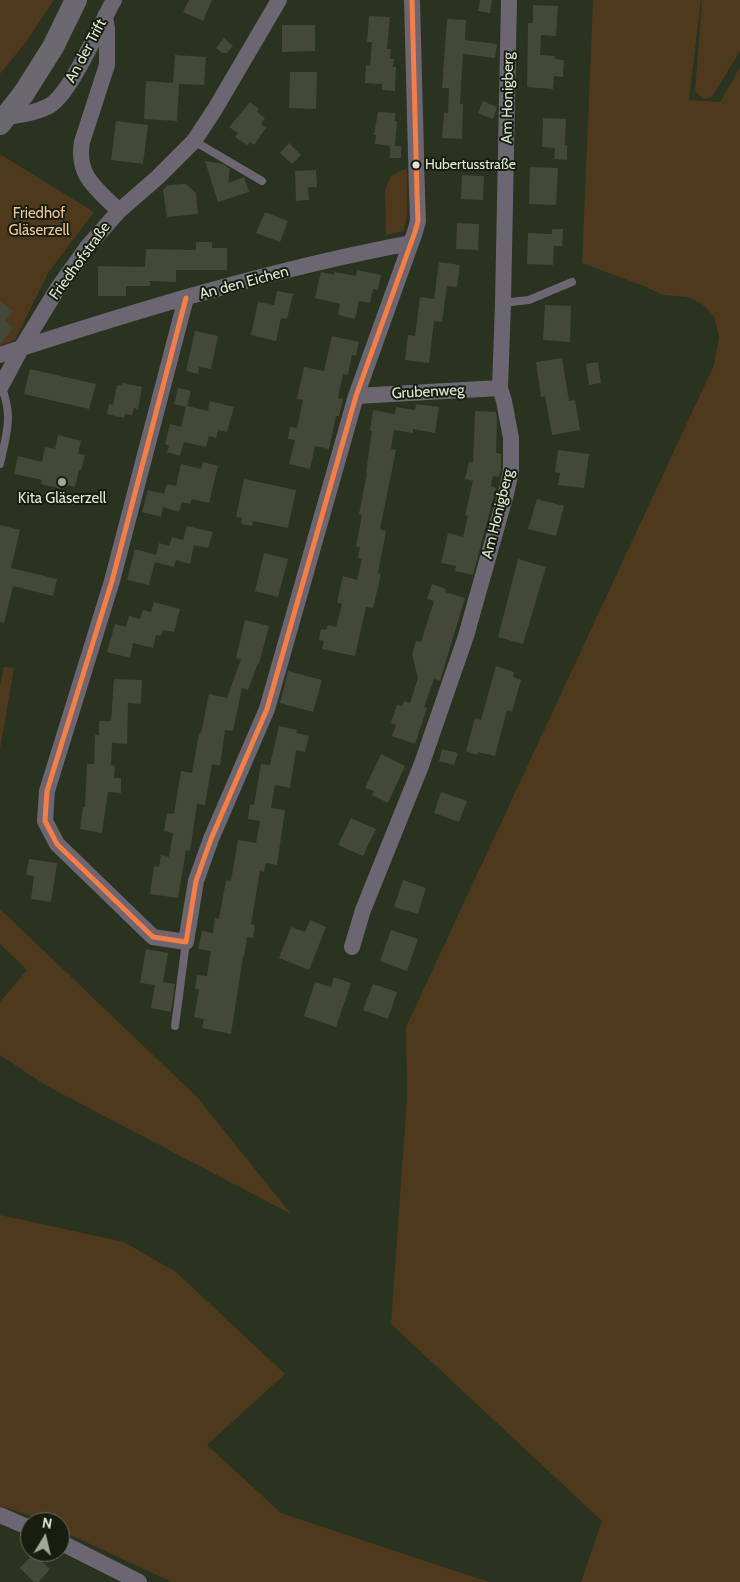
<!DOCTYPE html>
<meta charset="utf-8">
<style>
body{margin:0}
#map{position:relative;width:740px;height:1582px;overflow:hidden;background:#2a3220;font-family:Cabin,sans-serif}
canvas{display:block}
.north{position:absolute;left:20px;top:1512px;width:50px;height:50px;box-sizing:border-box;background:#171e10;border:1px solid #676f5f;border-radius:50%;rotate:9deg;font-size:14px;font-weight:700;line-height:20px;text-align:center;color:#dfe8d5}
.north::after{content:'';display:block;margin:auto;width:18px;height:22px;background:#a0a896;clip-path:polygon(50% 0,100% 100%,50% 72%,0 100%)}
</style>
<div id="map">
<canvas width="740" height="1582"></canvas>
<div class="north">N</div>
</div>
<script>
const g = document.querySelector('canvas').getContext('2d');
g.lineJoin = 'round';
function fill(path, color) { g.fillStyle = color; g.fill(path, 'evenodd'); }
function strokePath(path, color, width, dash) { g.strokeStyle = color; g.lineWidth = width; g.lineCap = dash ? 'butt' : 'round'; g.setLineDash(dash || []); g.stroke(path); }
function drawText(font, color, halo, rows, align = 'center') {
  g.font = font + ' Cabin,sans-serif'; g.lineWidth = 4; g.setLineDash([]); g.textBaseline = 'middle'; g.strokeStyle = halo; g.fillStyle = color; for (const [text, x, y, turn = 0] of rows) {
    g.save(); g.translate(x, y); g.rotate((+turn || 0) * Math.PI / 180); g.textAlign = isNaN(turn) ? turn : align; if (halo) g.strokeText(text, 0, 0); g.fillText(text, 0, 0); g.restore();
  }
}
const green = new Path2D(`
 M0 0H54L26 42 0 74Z
 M593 0H701L689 100 720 102 740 67V1582H581L602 1521 391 1324 407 1098 406 1027 714 365 719 337 714 316 702 304 687 297 663 295 646 287 582 263Z
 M702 0H740V51L712 97 703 99 695 91Z
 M0 154 94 212 48 273 15 340 0 346Z
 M407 168V215L404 231 386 235 385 190 391 176Z
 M4 667 14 668 0 749V686Z
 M0 909 197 1097 291 1214 45 1085 0 1055V1002L27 970 0 944Z
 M0 1215 124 1242 176 1272 285 1374 207 1445 281 1513 489 1582H172L60 1530V1522H44L28 1515 0 1506Z`);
const building = new Path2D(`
 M189 0H212L203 21 183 12Z
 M480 0H492L490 13 478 11Z
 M533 5 558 6 556 36 541 35 540 55 555 56 554 59 564 60 563 77 554 76 553 89 527 87 528 23H533Z
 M369 16 390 17 387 49H391L390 59H394L393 67H396L395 91 382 90V84L365 83 366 65 370 66 372 42H367Z
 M447 19 466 20 465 40 497 44 495 58 463 54 460 104H463L462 139 442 138 444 112 448 113 449 88H442Z
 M282 25H315V51L282 52Z
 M224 38 233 46 227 53H222L216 48Z
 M175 55 206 57 204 85 179 84 177 121 144 119 146 81 173 83Z
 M290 72H317L316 109 289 108Z
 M483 101 497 107 493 119 478 113Z
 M250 102 259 109 257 112 265 118 261 124 266 128 254 145 250 142 247 145 235 137 238 133 229 127Z
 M378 112 395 113V121H397L395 146H401V158H390V146H392L375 144 376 135H374Z
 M543 118 566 119 565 145H567V160L554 159 555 148 542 147Z
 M116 121 148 125 143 164 111 160Z
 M289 143 301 155 292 164 280 153Z
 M205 161 223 164 230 169 228 183 244 177 249 192 218 202Z
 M530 167 558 168 556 205 529 204Z
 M316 170 317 187H308L309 200 296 201 295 171Z
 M462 175 484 176 483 200 461 199Z
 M186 184 196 193 198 214 167 217 163 190 168 185Z
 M265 212 288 221 280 242 256 233Z
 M457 223 479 224 478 250 456 249Z
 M552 229H563L562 246H554L553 265 527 264 528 233 552 234Z
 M196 242H212V248H227V270H176V282L150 281V286H126V296H98V266L145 267 146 249 196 250Z
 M439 262 460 265 457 287 447 286 442 322 434 321 429 363 405 360 408 335 415 336 420 297 434 299Z
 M357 270 381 275 378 290 373 289 370 303 359 301 355 319 338 315 340 304 315 298 321 272 334 275V272L356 276Z
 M277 291 293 294 287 319 281 318 276 341 251 335 258 302 274 305Z
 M0 301 13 311 5 321 13 328 0 344Z
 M545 305 571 306 570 342 543 340Z
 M195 331 218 336 211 369 199 367 198 374 186 371Z
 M332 336 359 342 356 355H352L348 375 343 374 338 398 343 399 339 416H336L329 449 315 446 310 469 289 464 295 440 288 439 290 427 297 428 303 400 297 399 304 367 324 371Z
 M562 358 569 401 575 400 580 430 552 435 545 396 541 397 536 362Z
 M598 362 601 383 589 385 586 364Z
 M30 369 96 384 89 409 24 394Z
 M122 383 142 387 138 409 134 408 132 415 125 414 124 418 107 414 109 404 113 405 117 385 122 386Z
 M178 388 191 391 187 406 208 411 210 401 234 407 227 432 218 430 216 438 209 436 206 447 184 442 180 456 167 452 169 446 165 444 170 424 181 427 186 407 174 404Z
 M416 404 439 407 435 433 413 429V433L394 430 391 449 396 450 380 529 386 531 378 573 381 574 373 608 366 607 355 656 322 649 324 641 319 640 321 629 326 630 328 625 336 627 342 604 337 602 343 576 357 580 362 559 358 558 360 547 356 546 362 515 359 514 367 473H366L372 431H370L373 410 395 414 396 407 415 410Z
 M475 411 496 412 497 420 496 453 501 454V470L499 477 493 476 491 486 496 488 473 575 455 571 456 566 441 563 448 533 463 537 468 516 465 515 473 481 465 479 469 462 473 463Z
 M58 435 81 441 78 454 85 455 81 470H79L75 487 62 484 61 489 41 484 42 480 14 474 18 456 42 462 45 447 55 449Z
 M558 450 589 454 584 488 558 485 560 473 555 472Z
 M203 462 218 466 209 503 192 499 190 504 182 502 179 512 163 507 161 517 142 512 148 490 164 494 167 484 176 486 181 464 201 469Z
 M244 479 296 490 288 528 253 521 252 526 241 524 242 518 236 517Z
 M537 499 564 506 556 536 528 529Z
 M0 525 20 530 11 568 57 579 53 596 13 586 4 623 0 622Z
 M187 526 213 532 208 548 194 545 190 564 176 560 174 567 155 562 149 585 127 580 135 549 156 555 159 543 169 546 172 537 183 540Z
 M264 553 288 559 278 597 255 591Z
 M518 559 546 567 523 644 498 637Z
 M432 584 446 589 445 592 465 598 440 681 434 679 424 707 427 708 415 744 392 736 396 725 391 723 397 705 402 706 404 701 410 703 418 678 412 654 416 641 421 642 434 601 427 599Z
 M154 602 180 609 174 632 163 630 161 636 156 635 153 648 133 643 130 658 107 652 115 624 126 627 129 616 140 619 143 610 151 612Z
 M245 620 269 626 259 664 258 663 248 690 242 688 233 731 225 730 220 766 212 764 205 805 197 804 190 851 186 850 178 898 150 894 154 866 159 867 161 855 169 857 173 833 164 831 167 813 174 814 181 771 192 773 199 733H201L209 694 227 698 241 659 236 658Z
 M496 666 514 672 513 677 521 680 512 712 507 710 495 756 478 752 477 755 466 751 475 718 481 720Z
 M288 671 322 680 313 712 280 703Z
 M114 679 142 680 141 704 128 703 127 744 112 743 111 765 115 766 114 778H121V793L108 792 102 833 80 829 83 807H85L87 764H94L95 735H99V721H111Z
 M279 726 297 730 296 733 309 736 305 752 296 750 290 788 275 785 271 808 285 810 277 865 266 863 264 872 260 871 251 924 255 925 253 938 247 937 244 957H243L231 1034 202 1028 204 1019 194 1017 199 989H195L197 975 207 976 211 951 198 949 202 931 213 933 215 918 219 919 226 880 231 881 238 840 256 843 260 821 248 819 250 804 254 805 261 764 270 765Z
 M442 749 458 753 454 765 439 761Z
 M381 754 405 766 388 803 372 795 374 791 365 788Z
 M441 792 467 801 459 822 434 813Z
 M351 818 376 829 363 856 338 845Z
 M29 859 57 863 51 902 31 899 34 876 26 875Z
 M403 880 426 888 418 914 394 907Z
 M310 920 326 927 309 970 279 958 291 927 305 932Z
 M391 930 418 939 407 971 380 961Z
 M146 949 168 953 163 982 175 984 171 1012 151 1008 155 985 140 983Z
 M334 977 351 983 336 1027 304 1016 315 982 331 987Z
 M373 984 397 992 388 1019 363 1010Z
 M33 1554 50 1569 39 1582H34L20 1568Z`);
const lane = new Path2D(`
 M194 141 262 181
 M503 303 529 300 572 282
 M0 464C6 435 14 416 1 386
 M175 1026 186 942`);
const street = new Path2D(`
 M105 16 107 29V65L82 142C76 176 97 189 119 211
 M0 117C17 116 33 114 49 106 71 94 100 24 114 0
 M186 298 112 581 47 791 45 821 57 844 153 937 186 942 196 881 211 839 267 709 356 396 415 232 418 221 417 193 412 0
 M0 355C135 311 272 269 411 243
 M0 388 22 347 58 288 88 246 119 211 158 177 194 141 215 109 279 0
 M356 396 500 388
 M352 947 363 910 421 766 466 636 506 494 511 471V438L504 401 500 388 503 303 509 0
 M0 1515 30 1528
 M60 1542 139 1582`);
const secondary = new Path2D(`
 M24 93 53 47 76 0`);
const secondaryBridge = new Path2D(`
 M0 124 24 93`);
const bus1 = new Path2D(`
 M186 298 112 581 47 791 45 821 57 844 153 937 186 942 196 881 211 839 267 709 356 396 415 232 418 221 417 193 412 0`);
const markers = [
 [416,165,4.5,"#dfe8d5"],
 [62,482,5,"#a0a896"]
];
const busNames = [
 ["Hubertusstraße",425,165]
];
const streetNames = [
 ["An der Trift",86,51,-62],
 ["Am Honigberg",508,98,-89],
 ["Friedhofstraße",80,261,-54],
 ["An den Eichen",244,283,-15],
 ["Grubenweg",428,392,-3],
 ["Am Honigberg",498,514,-76]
];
const parkNames = [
 ["Friedhof",39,214],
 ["Gläserzell",39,231]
];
const poiNames = [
 ["Kita Gläserzell",62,499]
];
fill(green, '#4e391d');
fill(building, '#444838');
strokePath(lane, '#6b6671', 8);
strokePath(street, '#6b6671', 16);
strokePath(secondary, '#6c6870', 22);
strokePath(secondaryBridge, '#6c6870', 22);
strokePath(bus1, '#f77d43', 5);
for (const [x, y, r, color] of markers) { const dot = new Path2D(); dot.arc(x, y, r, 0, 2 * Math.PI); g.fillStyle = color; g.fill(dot); strokePath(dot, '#171e10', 2); }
drawText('14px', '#dfe8d5', '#171e10', busNames, 'left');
drawText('15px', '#dfe8d5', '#171e10', streetNames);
drawText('15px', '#f1c596', '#171e10', parkNames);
drawText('15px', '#dfe8d5', '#171e10', poiNames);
</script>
